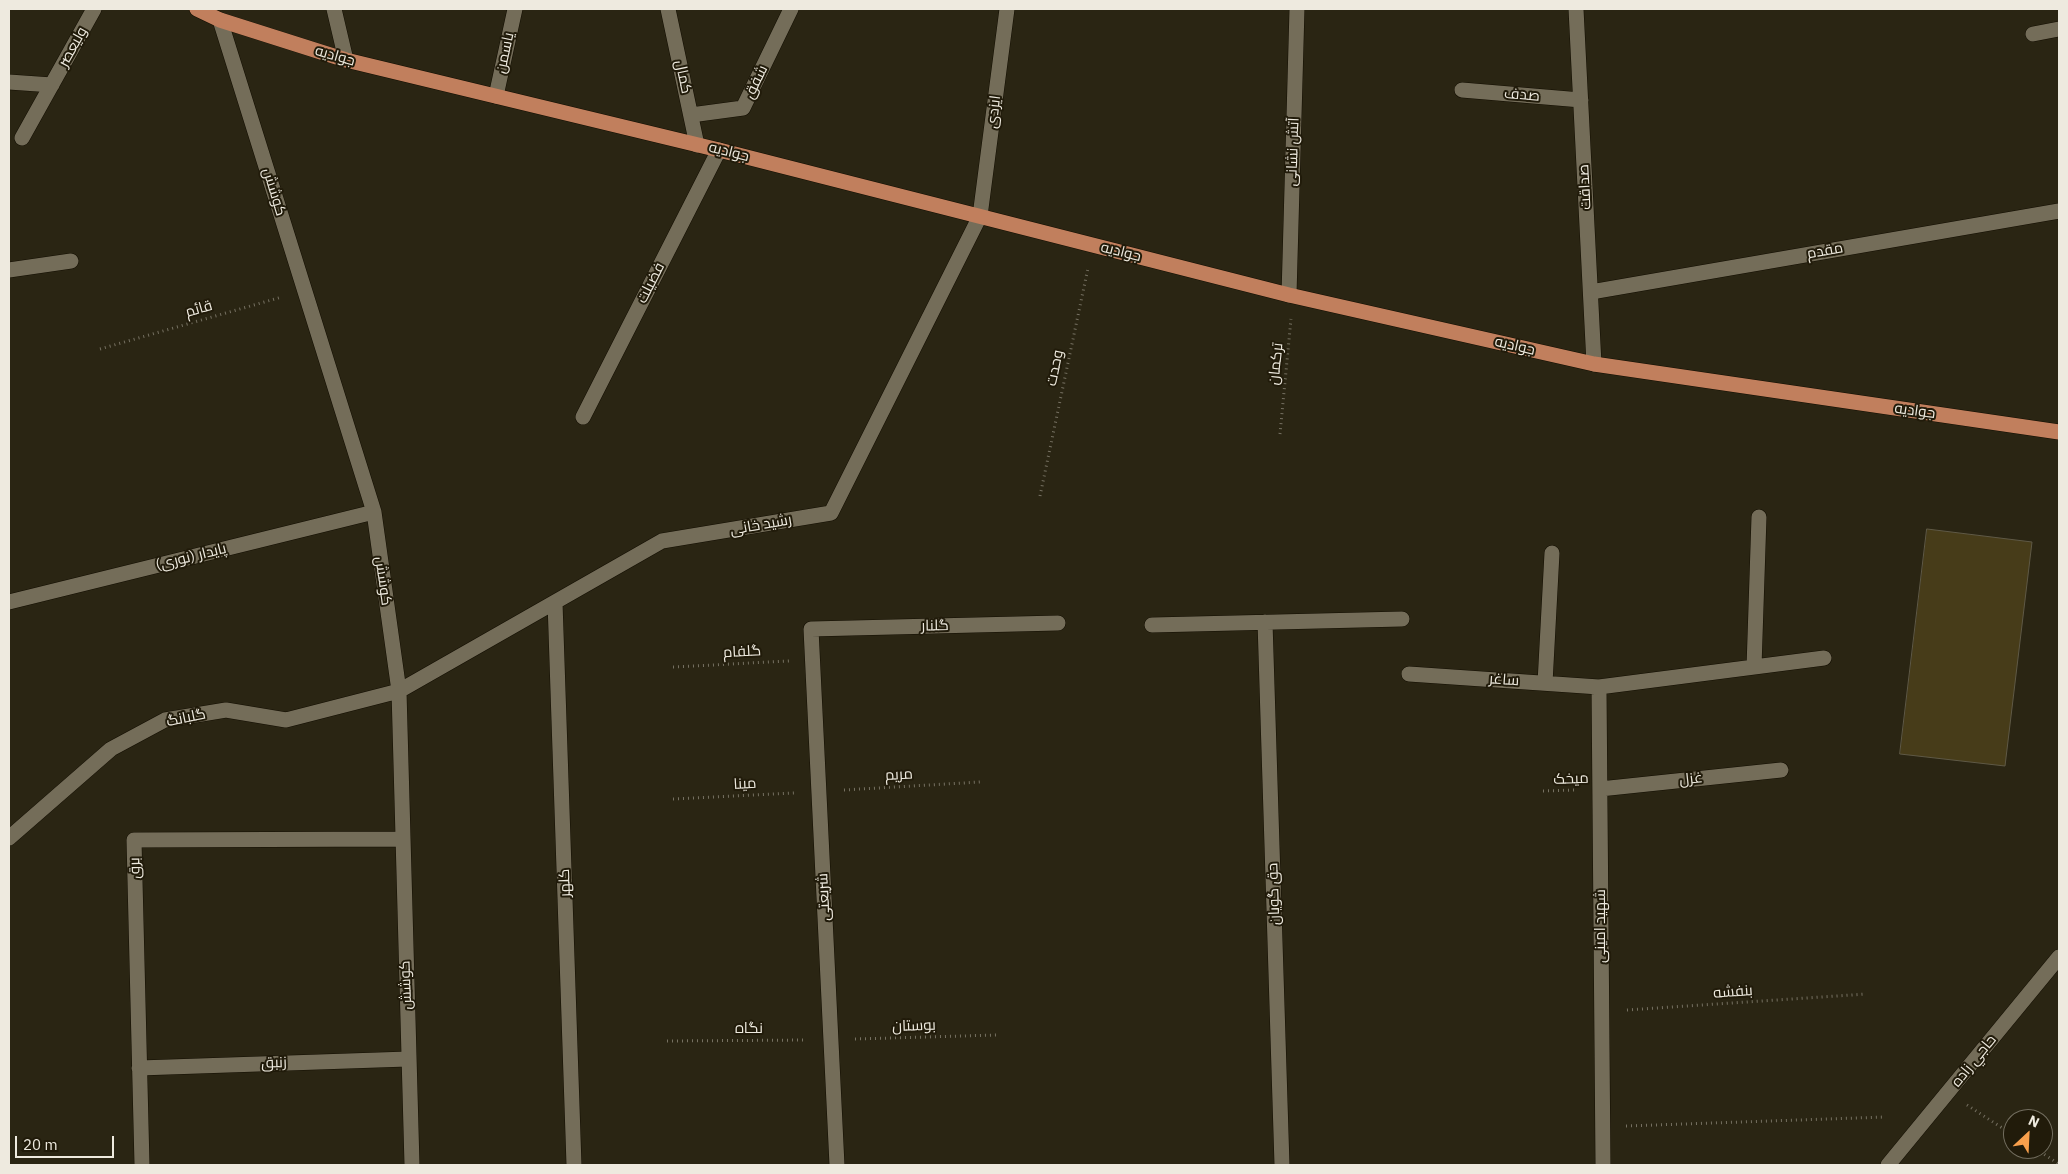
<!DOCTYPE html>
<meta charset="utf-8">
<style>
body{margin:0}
#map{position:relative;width:2068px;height:1174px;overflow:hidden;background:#2a2513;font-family:"IBM Plex Sans",sans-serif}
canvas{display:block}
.frame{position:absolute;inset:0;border:10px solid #eeeadf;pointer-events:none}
.north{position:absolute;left:2003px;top:1109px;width:50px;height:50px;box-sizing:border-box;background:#211b0a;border:1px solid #736e5f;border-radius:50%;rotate:25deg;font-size:14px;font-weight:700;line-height:20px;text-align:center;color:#eeeadf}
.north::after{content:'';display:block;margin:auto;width:18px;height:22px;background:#f9a04c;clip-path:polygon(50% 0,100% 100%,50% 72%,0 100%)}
.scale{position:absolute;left:15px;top:1136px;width:99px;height:22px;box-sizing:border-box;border:2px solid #eeeadf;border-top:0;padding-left:6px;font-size:15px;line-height:18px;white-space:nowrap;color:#eeeadf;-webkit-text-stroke:4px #211b0a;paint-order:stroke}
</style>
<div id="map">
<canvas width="2068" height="1174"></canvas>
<div class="frame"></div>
<div class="north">N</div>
<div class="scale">20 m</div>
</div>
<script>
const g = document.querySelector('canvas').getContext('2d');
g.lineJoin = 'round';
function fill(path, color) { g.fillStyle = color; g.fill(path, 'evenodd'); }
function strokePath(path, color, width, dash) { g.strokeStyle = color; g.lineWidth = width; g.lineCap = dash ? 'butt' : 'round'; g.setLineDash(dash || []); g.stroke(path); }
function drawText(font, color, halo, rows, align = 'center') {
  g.font = font + ' "IBM Plex Sans",Cairo,sans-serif'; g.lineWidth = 4; g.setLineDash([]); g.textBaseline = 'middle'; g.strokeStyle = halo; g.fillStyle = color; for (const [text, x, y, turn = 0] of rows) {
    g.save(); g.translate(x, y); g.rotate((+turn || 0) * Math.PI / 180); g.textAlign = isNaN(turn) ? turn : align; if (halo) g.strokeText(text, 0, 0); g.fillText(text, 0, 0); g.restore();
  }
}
const building = new Path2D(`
 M1927 529 2032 542 2005 766 1900 754Z`);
const path = new Path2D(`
 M100 349 282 297
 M1280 434 1291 319
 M1040 496 1088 268
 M673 667 789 661
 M844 790 980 782
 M1543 791 1575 790
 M673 799 795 793
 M1627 1010 1866 994
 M855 1039 997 1035
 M667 1041 806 1040
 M1967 1105 2013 1135
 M1626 1126 1885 1117
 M2036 1149 2059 1164`);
const minor = new Path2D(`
 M334 9 346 60
 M668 9 697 145
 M1576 9 1594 364
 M220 20 374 512 399 691 412 1165
 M2033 34 2059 29
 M9 82 52 85
 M1462 90 1581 100
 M496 96 515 9
 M691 115 743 108 791 9
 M22 138 94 9
 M9 270 71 261
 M1591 292 2059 211
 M1289 295 1297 9
 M583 417 719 150
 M9 602 374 512
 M555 602 574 1165
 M1265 622 1282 1165
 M1152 625 1402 619
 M1754 667 1759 517
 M1409 674 1599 687 1824 658
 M1545 683 1552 553
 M1599 687 1603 1165
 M1600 789 1781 770
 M9 838 111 749 165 720 226 710 286 720 399 691 662 541 831 513 980 216 1007 9
 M139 1068 408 1059
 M142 1165 134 840 402 839
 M837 1165 811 629 1058 623
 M1888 1165 2059 957`);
const major = new Path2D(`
 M197 9 220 20 346 60 719 150 1289 295 1594 364 2059 432`);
const streetNames = [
 ["ولیعصر",73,47,-61],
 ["یاسمن",505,53,-78],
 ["جوادیه",335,56,16],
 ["کمال",683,77,78],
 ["شفق",756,82,-64],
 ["صدف",1522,95,5],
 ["ایزدی",994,112,-83],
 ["جوادیه",729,152,14],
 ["آتش نشانی",1293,152,-88],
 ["صداقت",1585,187,-93],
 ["کوشش",274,192,73],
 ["مقدم",1825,251,-10],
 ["جوادیه",1121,252,14],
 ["فضیلت",651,283,-63],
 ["قائم",199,309,-16],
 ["جوادیه",1515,346,13],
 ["ترکمان",1276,364,-84],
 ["وحدت",1055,368,-78],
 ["جوادیه",1915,411,8],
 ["رشید خانی",761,525,-10],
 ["پایدار (نوری)",191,557,-14],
 ["کوشش",383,581,82],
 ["گلنار",935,626,-1],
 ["گلفام",742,652,-3],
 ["ساغر",1504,680,4],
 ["گلبانگ",186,718,-12],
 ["مریم",899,775,-3],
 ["میخک",1571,779,-2],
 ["غزل",1691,779,-6],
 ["مینا",745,784,-3],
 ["برق",135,868,-91],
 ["کلهر",565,883,-92],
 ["حق گویان",1274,894,-92],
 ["شریعتی",824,897,-93],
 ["شهید امینی",1601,926,-90],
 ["کوشش",406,985,-92],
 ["بنفشه",1733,992,-4],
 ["بوستان",914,1026,-2],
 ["نگاه",749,1029],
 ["حاجي زاده",1974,1061,-51],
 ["زنبق",274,1063,-2]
];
fill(building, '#473c19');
strokePath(building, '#5f5946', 1);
strokePath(minor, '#130e01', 16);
strokePath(major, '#130e01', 16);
strokePath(path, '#767162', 3, [1, 4]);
strokePath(minor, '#746d59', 15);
strokePath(major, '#c17f5d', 15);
drawText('15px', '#eeeadf', '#211b0a', streetNames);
</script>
